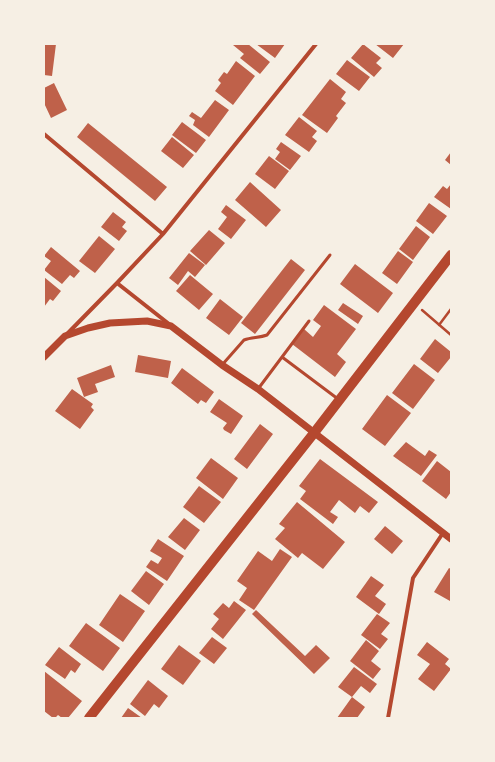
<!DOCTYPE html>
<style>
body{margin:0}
#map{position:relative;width:495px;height:762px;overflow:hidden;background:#f6efe4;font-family:"Source Sans 3",sans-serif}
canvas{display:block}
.frame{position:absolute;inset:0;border:45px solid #f6efe4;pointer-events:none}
</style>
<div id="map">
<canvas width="495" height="762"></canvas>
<div class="frame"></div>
</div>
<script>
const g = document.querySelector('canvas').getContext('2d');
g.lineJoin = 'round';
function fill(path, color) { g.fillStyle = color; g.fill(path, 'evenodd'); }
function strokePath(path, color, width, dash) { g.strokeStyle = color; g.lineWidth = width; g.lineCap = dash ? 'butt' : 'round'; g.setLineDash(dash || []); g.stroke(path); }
const building = new Path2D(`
 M44 44H56L52 76 44 75Z
 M234 44H248L270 62 260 74 240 58 244 54 233 45Z
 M256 44H285L275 58Z
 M363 44 381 58 376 63 382 68 374 77 351 58Z
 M375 44H404L393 58Z
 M347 60 370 77 359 91 336 74Z
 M236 61 255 76 233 105 215 91 221 83 218 80 224 72 227 74Z
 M330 79 346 92 341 99 346 103 336 116 338 118 327 133 302 115Z
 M54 83 67 110 51 118 44 103V88Z
 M215 100 229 110 209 137 193 125 195 120 189 116 192 112 201 118Z
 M299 117 317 131 312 137 317 141 309 152 285 135Z
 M182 122 206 140 196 153 172 135Z
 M88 123 167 187 155 201 77 137Z
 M172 137 194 155 183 168 161 151Z
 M281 142 301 156 290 170 275 159 280 152 276 149Z
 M451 152V165L445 160Z
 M269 156 289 171 275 189 255 174Z
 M250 182 281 210 266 227 235 200Z
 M451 184V209L434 197 443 186 447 189Z
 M429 203 447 216 433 234 416 221Z
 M226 205 246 220 231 239 218 229 227 217 221 212Z
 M113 212 126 222 122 227 127 231 119 241 101 227Z
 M416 226 430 237 413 260 399 249Z
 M209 230 225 243 206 265 190 251Z
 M99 236 115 249 95 273 79 261Z
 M51 247 80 271 74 278 70 275 62 284 44 270 51 261 44 256Z
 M398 251 413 262 397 284 382 273Z
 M189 253 205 265 195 277 188 271 178 285 169 278Z
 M291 259 305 270 255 334 241 323Z
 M355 264 393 293 378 313 340 284Z
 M190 275 213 294 199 310 176 291Z
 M44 277 61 291 53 301 50 299 44 307Z
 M220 299 243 317 229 335 206 318Z
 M343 303 363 316 358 324 338 310Z
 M324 305 356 329 337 354 346 362 335 377 292 344 304 329 313 337 321 326 313 320Z
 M435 339 451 352V357L438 373 420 359Z
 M138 355 171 361 168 378 135 372Z
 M414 364 435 380 413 409 392 393Z
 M111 365 115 377 95 384 98 392 84 397 77 378Z
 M182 368 214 392 206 403 201 400 198 404 171 383Z
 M72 389 93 404 91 407 94 410 80 429 55 411Z
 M387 395 411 413 385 446 362 429Z
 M219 399 243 416 231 434 224 430 223 428 227 423 210 412Z
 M260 424 273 434 247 469 234 459Z
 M406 442 425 456 429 450 437 455 421 476 393 456Z
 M211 458 238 478 223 499 196 478Z
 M320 459 378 502 369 513 360 506 355 513 339 500 330 512 338 517 333 524 300 499 306 491 299 486Z
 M437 461 451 472V492L446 499 422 481Z
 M199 486 221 502 204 523 183 507Z
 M297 502 345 542 323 569 302 553 298 558 275 539 285 528 279 524Z
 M184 518 200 530 185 550 168 537Z
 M385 526 403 541 392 554 374 539Z
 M158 539 184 556 167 581 146 567 151 560 158 564 162 558 150 551Z
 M280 549 292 557 254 610 239 600 247 588 237 581 258 551 272 561Z
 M449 568 451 569V599L450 601 434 592Z
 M146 571 164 584 149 605 131 591Z
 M371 576 384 585 375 596 386 604 379 614 356 597Z
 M120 594 145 611 123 642 99 625Z
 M234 601 246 610 223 639 211 629 219 619 213 614 223 603 229 608Z
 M256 610 305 656 316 645 330 658 314 674 252 614Z
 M377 614 390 623 381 634 388 639 380 649 361 635Z
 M86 623 120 648 103 671 69 646Z
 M212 637 227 648 214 664 199 653Z
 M366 640 379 651 371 661 381 669 373 679 350 661Z
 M427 642 449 659 445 664 451 669 434 691 418 679 430 664 417 655Z
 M179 645 201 661 183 685 161 669Z
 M59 647 81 664 75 673 71 670 65 679 45 665Z
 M354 667 377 684 370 693 361 686 352 697 338 687Z
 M44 671 82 701 68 718H62L58 715 55 718H53L44 711Z
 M148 680 168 696 159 708 154 704 145 716 130 704Z
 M352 697 365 707 357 718H337Z
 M128 708 142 718H121Z`);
const path = new Path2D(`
 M422 310 451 335
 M439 325 451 309`);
const service = new Path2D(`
 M282 357 338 399
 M222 365 244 340C252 337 259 338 267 335L330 255
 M258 389 309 321`);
const minor = new Path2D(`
 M44 134 163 234
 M117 283 169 324
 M67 334 117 283 163 234 316 44
 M388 718 413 578 443 533`);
const tertiary = new Path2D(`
 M44 357 65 336 88 328 110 323 147 321 171 326 222 365 258 389 451 539`);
const primary = new Path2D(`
 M89 718 314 433 451 255`);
fill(building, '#bf614a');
strokePath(path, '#b5482f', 2.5);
strokePath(service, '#b5482f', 3);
strokePath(minor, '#b5482f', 4);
strokePath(tertiary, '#b5482f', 7);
strokePath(primary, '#b5482f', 10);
</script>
